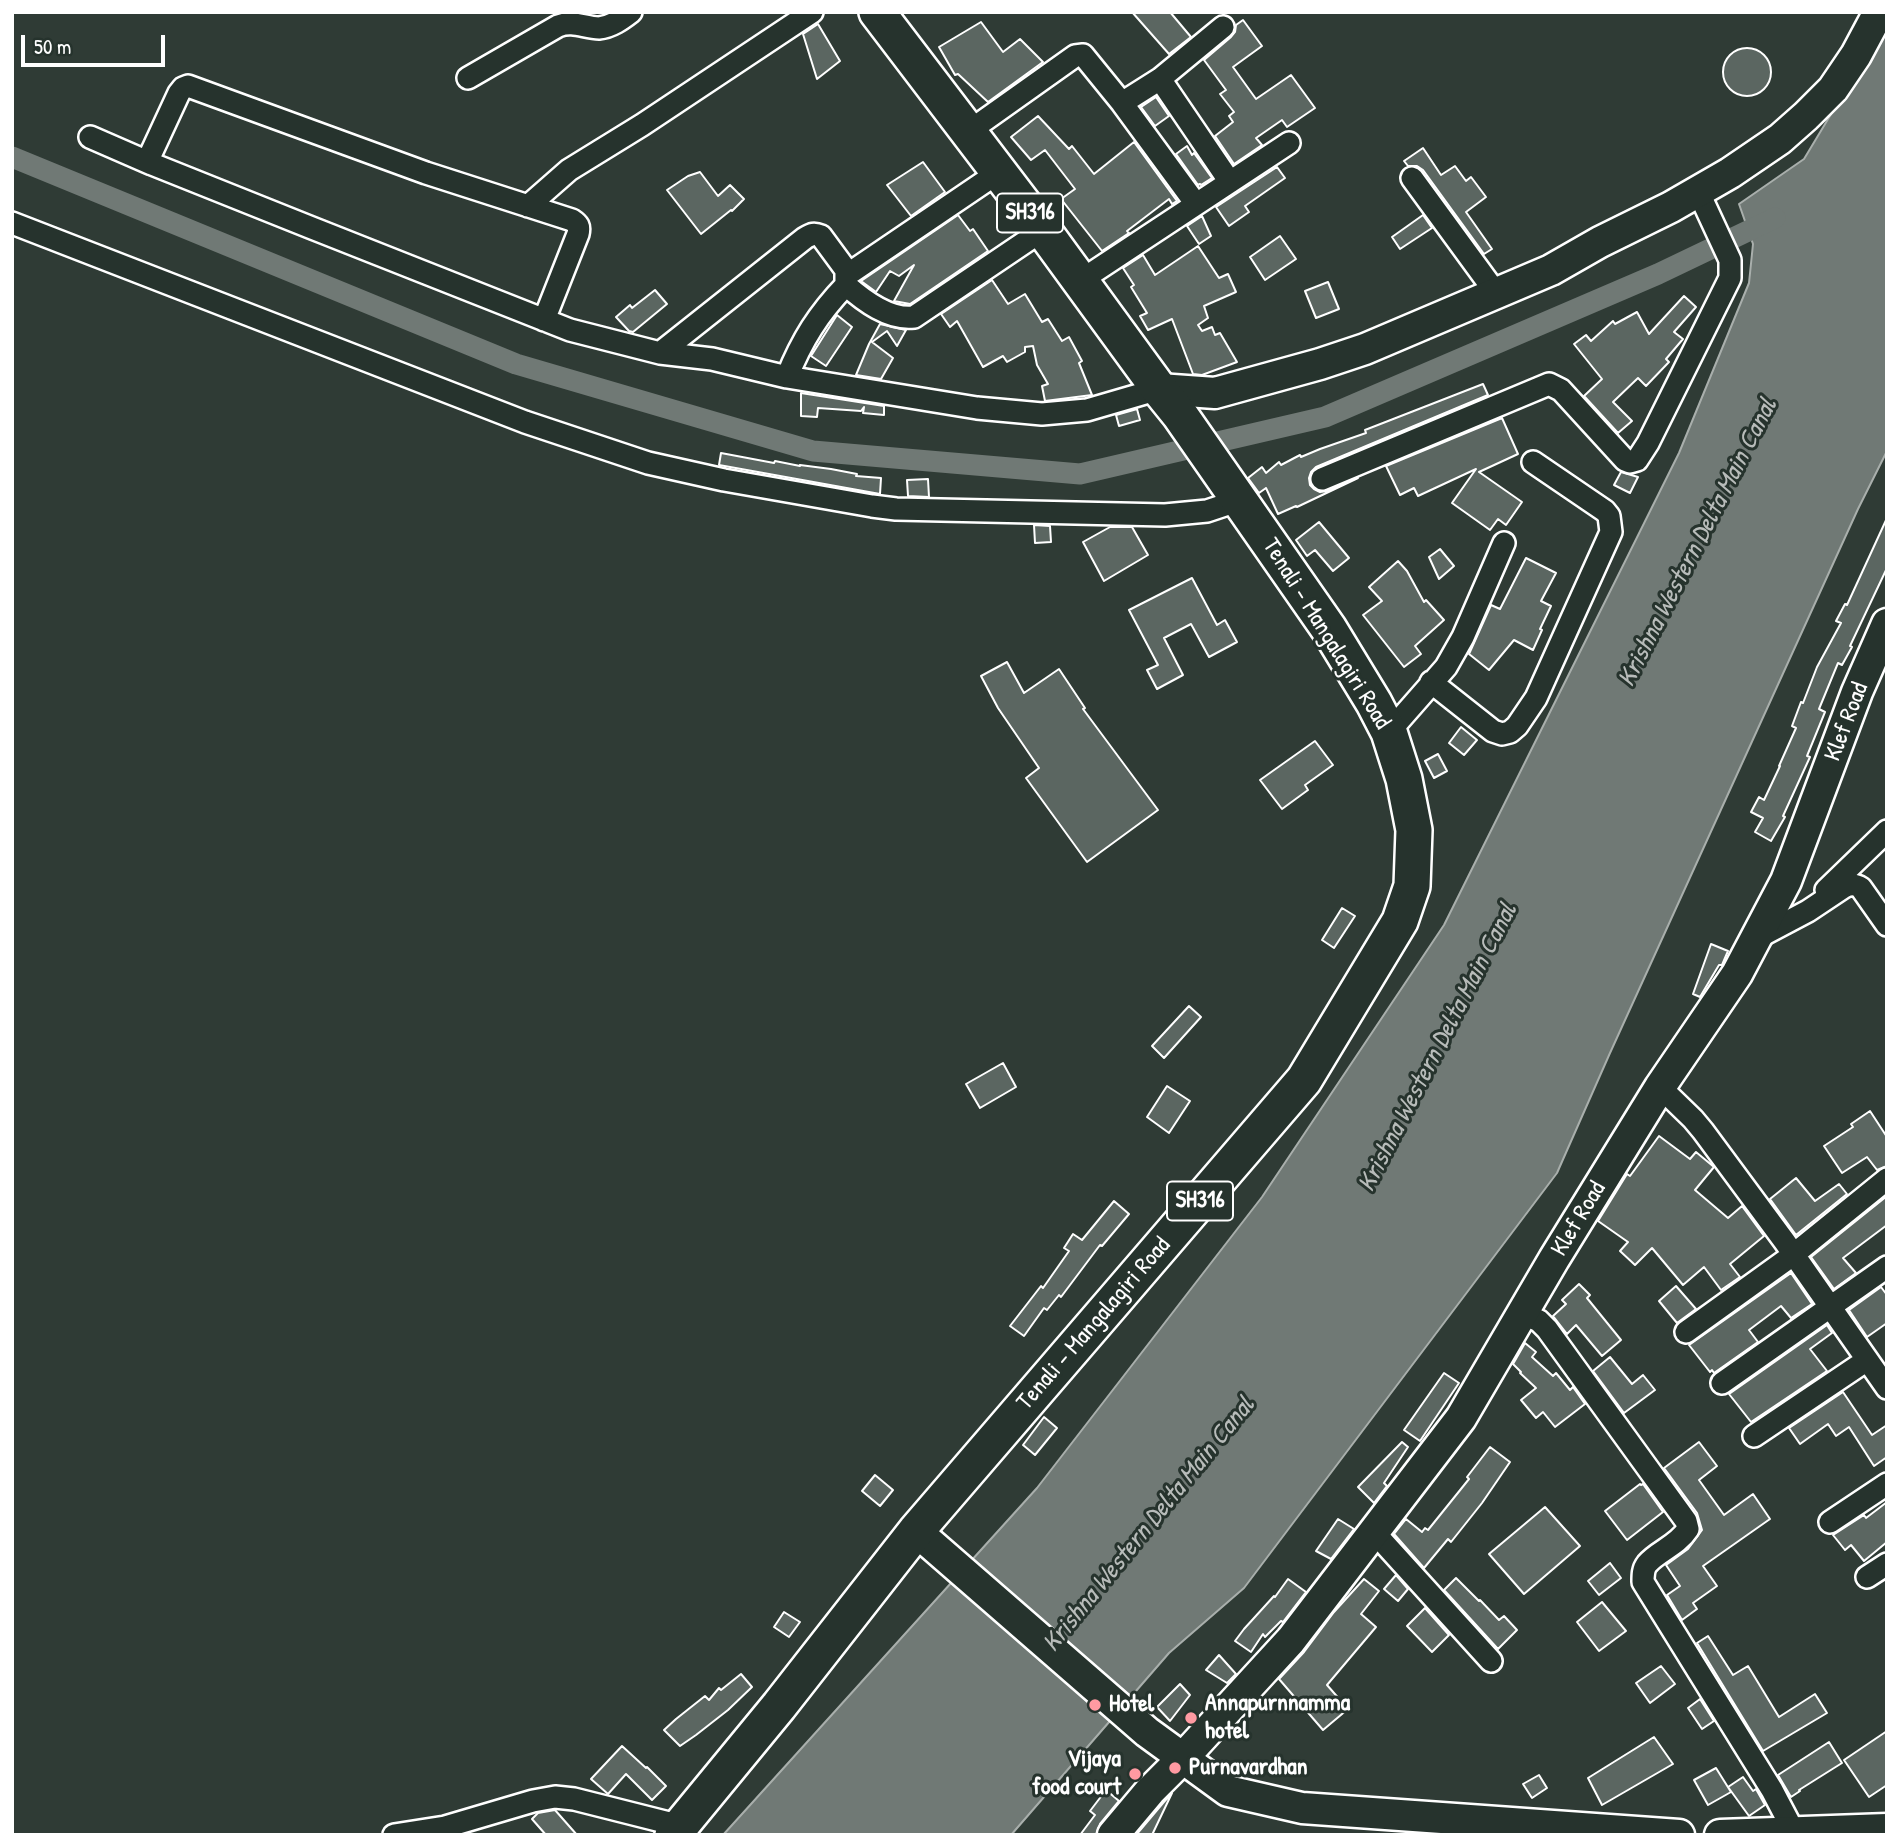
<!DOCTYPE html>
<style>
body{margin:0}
#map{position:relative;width:1899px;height:1847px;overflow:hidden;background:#2f3b35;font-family:"Patrick Hand",sans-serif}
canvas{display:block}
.frame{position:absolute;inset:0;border:14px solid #fff;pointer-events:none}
.scale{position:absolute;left:21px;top:35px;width:144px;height:32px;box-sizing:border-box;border:4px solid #fff;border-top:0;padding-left:9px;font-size:21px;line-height:24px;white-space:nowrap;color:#fff;-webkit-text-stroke:5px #26332d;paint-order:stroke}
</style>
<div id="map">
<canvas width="1899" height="1847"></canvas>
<div class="frame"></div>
<div class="scale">50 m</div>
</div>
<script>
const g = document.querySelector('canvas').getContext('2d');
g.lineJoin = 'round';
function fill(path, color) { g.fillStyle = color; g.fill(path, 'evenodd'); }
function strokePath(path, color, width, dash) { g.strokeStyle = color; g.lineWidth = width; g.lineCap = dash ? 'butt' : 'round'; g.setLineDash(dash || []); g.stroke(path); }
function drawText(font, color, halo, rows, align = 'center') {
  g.font = font + ' "Patrick Hand",sans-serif'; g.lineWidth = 6; g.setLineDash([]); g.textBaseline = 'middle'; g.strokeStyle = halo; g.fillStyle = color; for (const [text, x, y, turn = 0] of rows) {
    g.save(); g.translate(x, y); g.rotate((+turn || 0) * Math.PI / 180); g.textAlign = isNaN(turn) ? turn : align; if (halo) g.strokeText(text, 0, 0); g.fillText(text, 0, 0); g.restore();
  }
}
const water = new Path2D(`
 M1887 21V451L1858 509 1610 1053 1557 1173 1244 1588 1169 1653 1011 1835H723L1037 1488 1262 1197 1444 925 1679 453 1749 283 1753 244 1739 204 1804 159Z`);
const canal = new Path2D(`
 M12 157 516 364 813 451 1080 474 1325 417 1658 274 1775 218`);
const building = new Path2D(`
 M1132 12H1170L1191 37 1169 54Z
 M1243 20 1262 46 1233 67 1256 99 1291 75 1315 108 1287 127 1282 120 1256 138 1262 145 1234 164 1215 136 1233 122 1229 116 1234 112 1220 94 1226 90 1204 60 1231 37 1235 32 1236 25Z
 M981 22 1003 52 1020 39 1043 62 988 102 958 74 955 75 939 47Z
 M818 24 840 61 817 79 803 34Z
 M1723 72a24 24 0 1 1 48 0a24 24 0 1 1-48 0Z
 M1156 97 1169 116 1155 126 1141 107Z
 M1038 116 1069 149 1072 146 1094 174 1134 142 1177 201 1172 204 1169 199 1127 231 1129 233 1102 251 1061 199 1075 189 1045 150 1031 160 1011 137Z
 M1187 146 1192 155 1194 153 1212 178 1201 185 1200 184 1198 185 1176 154Z
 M1423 148 1441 175 1455 166 1466 181 1471 177 1486 197 1466 212 1492 249 1484 254 1423 170 1417 166H1408L1404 161Z
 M923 162 945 192 911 216 887 185Z
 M1277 167 1285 178 1245 206 1249 212 1229 226 1216 207Z
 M700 172 718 196 730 185 744 199 732 211 731 210 701 234 667 190 688 176Z
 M958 215 970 231 973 229 988 251 910 304 894 301 914 265 899 276 890 271 876 292 861 281Z
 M1423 215 1432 228 1400 249 1392 237Z
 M1202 216 1211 236 1199 244 1187 226Z
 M1280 236 1296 259 1265 280 1250 257Z
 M1198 246 1219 278 1228 274 1236 292 1204 306 1208 318 1198 325 1202 331 1212 327 1215 335 1220 333 1237 362 1202 375 1193 374 1172 319 1148 330 1140 316 1147 313 1131 287 1134 285 1123 268 1143 255 1155 275Z
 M992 280 1008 304 1025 294 1042 322 1048 319 1062 341 1069 337 1082 361 1079 363 1092 395 1045 401 1042 386 1048 384 1037 365 1033 346 1025 347V352L1007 362 1003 356 983 367 957 321 950 327 941 314Z
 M1328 282 1339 309 1316 318 1305 291Z
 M655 290 667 304 633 332 629 331 616 317 630 305 632 308Z
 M1684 296 1696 307 1674 332 1683 339 1666 359 1669 362 1646 386 1638 378 1613 402 1632 421 1618 433 1584 396 1602 379 1574 344 1586 335 1591 341 1613 321 1615 324 1637 312 1649 334Z
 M837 315 852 327 826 366 811 356Z
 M880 324 906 330 897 346 887 331 872 342 893 358 881 379 856 375 869 344Z
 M1483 384 1488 395 1316 467 1311 472 1309 478 1310 485 1314 489 1320 492 1327 491 1358 478 1297 507 1296 506 1278 514 1266 488 1259 493 1248 478 1262 467 1266 473 1279 462 1281 465 1300 455 1301 457 1320 449 1366 433 1365 430Z
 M801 393 884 406V415L863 413 864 407 861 411 818 408 817 417 801 416Z
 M1137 409 1140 420 1119 426 1116 415Z
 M1502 418 1518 454 1479 472 1522 502 1506 525 1498 519 1490 530 1452 503 1476 469 1418 496 1414 488 1400 495 1386 466Z
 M721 453 774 463 775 461 800 466V465L831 469 857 474 856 476 881 478 880 494 719 465Z
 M1621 472 1638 477 1630 493 1614 485Z
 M928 479 929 497 908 496 907 480Z
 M1887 518V568L1850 646 1852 647 1842 665 1838 663 1819 709 1825 712 1807 756 1810 757 1783 816 1785 817 1771 841 1755 832 1763 818 1751 812 1759 797 1764 800 1780 766H1779L1796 728 1792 726 1801 702 1803 703 1817 667 1841 623 1836 621 1845 604 1847 605Z
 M1319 522 1349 558 1333 571 1315 550 1307 556 1296 540Z
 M1034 525 1050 526 1051 542 1035 543Z
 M1110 527H1132L1148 555 1104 581 1083 542Z
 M1440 549 1454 566 1439 579 1429 557Z
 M1526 558 1556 573 1541 601 1551 606 1540 629 1542 630 1533 650 1514 640 1489 670 1469 654 1491 605 1500 609Z
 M1398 561 1407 571 1424 602 1426 600 1444 620 1415 646 1421 654 1404 667 1363 615 1382 601 1369 587Z
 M1192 578 1217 625 1225 620 1237 642 1209 657 1191 624 1164 638 1183 675 1157 689 1147 670 1158 665 1129 610Z
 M1007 662 1024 693 1059 669 1085 708 1083 709 1158 810 1087 862 1026 778 1039 768 998 708 981 676Z
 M1461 727 1477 740 1464 755 1449 743Z
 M1315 741 1333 765 1305 785 1308 790 1282 809 1260 780Z
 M1438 754 1447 771 1434 778 1425 761Z
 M1342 908 1355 916 1334 948 1322 940Z
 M1711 944 1728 951 1722 965H1719L1700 997 1693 994Z
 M1189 1006 1201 1017 1164 1058 1152 1046Z
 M1003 1063 1016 1087 980 1108 966 1084Z
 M1167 1086 1190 1101 1169 1133 1147 1117Z
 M1870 1111 1887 1137V1166L1877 1170 1867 1157 1842 1173 1824 1146 1853 1127 1851 1124Z
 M1659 1136 1690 1159 1696 1152 1714 1167 1695 1190 1728 1218 1742 1206 1764 1236 1730 1264 1740 1277 1721 1290 1704 1267 1683 1285 1652 1248 1635 1265 1620 1251 1628 1242 1598 1221 1627 1174 1630 1176Z
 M1796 1178 1815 1201 1839 1184 1847 1194 1796 1235 1770 1199Z
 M1887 1196V1225L1843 1258 1856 1273 1834 1289 1811 1257Z
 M1114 1201 1129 1214 1102 1246 1100 1245 1061 1297 1059 1295 1047 1310 1044 1308 1024 1336 1010 1326 1041 1286 1043 1288 1069 1251 1064 1248 1073 1234 1082 1240Z
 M1791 1273 1812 1304 1791 1318 1781 1306 1749 1330 1758 1342 1714 1373 1712 1370 1710 1372 1689 1345Z
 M1579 1284 1590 1295 1587 1298 1621 1340 1602 1356 1576 1325 1567 1334 1553 1316 1566 1304 1562 1300Z
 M1676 1286 1696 1309 1677 1323 1659 1301Z
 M1881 1287 1887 1295V1323L1867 1337 1849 1310Z
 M1827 1325 1832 1333 1810 1349 1827 1371 1751 1422 1729 1394Z
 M1525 1343 1536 1352 1532 1357 1553 1376 1556 1373 1570 1390 1573 1387 1585 1404 1555 1427 1543 1412 1536 1418 1521 1400 1536 1388 1520 1373 1521 1372 1513 1364Z
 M1610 1357 1632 1384 1643 1375 1655 1390 1624 1413 1593 1371Z
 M1444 1373 1459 1383 1420 1441 1404 1430Z
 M1843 1392 1872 1435 1887 1425V1457L1874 1466 1849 1427 1836 1436 1828 1424 1800 1444 1789 1428Z
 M1044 1417 1057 1428 1035 1455 1023 1445Z
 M1402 1442 1408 1447 1384 1483 1387 1486 1374 1503 1358 1487Z
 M1699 1442 1717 1466 1699 1480 1724 1515 1753 1494 1770 1519 1703 1566 1717 1586 1693 1603 1697 1609 1682 1620 1667 1595 1680 1586 1666 1565 1688 1549 1702 1530 1697 1513 1664 1468Z
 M1490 1447 1510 1462 1482 1503 1451 1542 1448 1539 1424 1568 1394 1534 1406 1519 1422 1532 1425 1528 1428 1530 1469 1479 1467 1477Z
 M875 1475 893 1490 880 1506 862 1491Z
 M1640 1484 1641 1485 1643 1484 1663 1512 1627 1540 1605 1511Z
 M1887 1502V1542L1864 1561 1851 1545 1845 1550 1833 1535 1864 1515 1866 1518Z
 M1545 1507 1580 1546 1524 1594 1489 1554Z
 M1338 1519 1354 1529 1331 1559 1316 1551Z
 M1610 1563 1621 1578 1599 1595 1588 1581Z
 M1396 1575 1408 1589 1398 1601 1384 1589Z
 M1456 1578 1479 1601 1480 1600 1499 1620 1504 1616 1517 1630 1498 1649 1444 1590Z
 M1288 1579 1306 1592 1283 1622 1281 1621 1265 1637 1263 1634 1251 1652 1235 1641 1244 1629 1274 1596 1275 1597Z
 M1364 1579 1379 1591 1361 1614 1376 1627 1327 1685 1348 1709 1323 1730 1279 1679 1304 1652 1334 1612Z
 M1602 1602 1626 1631 1599 1651 1577 1622Z
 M1425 1608 1449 1635 1432 1652 1407 1626Z
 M784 1612 800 1622 789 1637 774 1627Z
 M1708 1636 1733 1675 1748 1666 1779 1717 1815 1694 1827 1713 1763 1751 1697 1643Z
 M1219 1655 1236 1674 1227 1683 1206 1670Z
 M1661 1666 1675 1684 1650 1703 1636 1683Z
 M741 1674 752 1687 728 1710 696 1735 680 1746 664 1730 676 1719 705 1696 709 1700 719 1688 721 1690Z
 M1180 1684 1190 1695 1170 1721 1157 1707Z
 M1700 1699 1714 1721 1702 1729 1688 1708Z
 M1887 1731V1785L1869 1797 1844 1760Z
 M1654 1737 1673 1764 1602 1805 1588 1778Z
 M1829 1742 1842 1763 1799 1790 1800 1791 1791 1797 1778 1775Z
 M622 1746 646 1768 647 1767 666 1786 652 1800 626 1774 608 1794 591 1779Z
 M1716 1768 1731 1792 1708 1805 1694 1780Z
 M1539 1775 1547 1788 1532 1798 1523 1784Z
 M1743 1777 1753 1791 1756 1789 1765 1805 1749 1816 1728 1787Z
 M1106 1790 1119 1801 1100 1824 1096 1835H1080L1095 1815 1090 1811Z
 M1172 1793 1152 1835H1136L1163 1803Z
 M555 1810 577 1835H546L532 1819 538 1813Z`);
const street = new Path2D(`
 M468 78 558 26C573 20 585 28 599 28 611 27 622 19 631 12
 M1160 79 1230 182
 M1122 103 1160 79 1223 27
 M968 132 1075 56 1083 55 1122 103 1196 204
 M90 137 152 164 312 228 570 330 660 353 712 359 787 377 977 408 1042 414 1087 410 1159 389
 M147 162 179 93 183 88 188 86 426 173 572 220C578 224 580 226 578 234L544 320
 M1412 178 1496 293
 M528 206 569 170 642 125 812 12
 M12 223 525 422 648 463 724 480 872 506 896 509 1165 515 1207 511 1240 500
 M847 275 999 172
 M1080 281 1289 143
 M846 285C864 301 889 320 914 317L1043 230
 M660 353 805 238C812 234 814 233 821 236L846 270V285C818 314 802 340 787 377
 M1322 479 1549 384 1561 390 1625 460 1630 462 1637 460 1648 443 1730 278V260L1698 191
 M1431 682 1493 731 1502 734 1510 732 1517 726 1536 698 1611 532 1609 516 1605 511 1533 462
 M1389 732 1446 667 1463 637 1504 543
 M1826 890 1887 831
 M1755 939 1808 911 1844 887C1851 884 1855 884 1861 888L1887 925
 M1660 1087 1693 1119 1703 1131 1785 1242 1887 1388
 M1523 1313 1539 1321 1547 1329 1686 1521 1688 1529C1677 1546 1658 1551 1647 1564 1643 1569 1643 1575 1643 1582L1772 1790 1794 1832
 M1686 1332 1793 1255 1887 1179
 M1722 1383 1887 1267
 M1754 1436 1867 1360
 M1830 1522 1887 1484
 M1374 1532 1491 1661
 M1867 1577 1887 1564
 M394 1835 445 1827 533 1801 555 1797 574 1799 681 1826`);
const secondary = new Path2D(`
 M1159 389 1215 393 1320 364 1365 349 1551 270 1600 242 1671 207 1730 173 1780 139 1806 116 1833 89 1856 55 1879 12
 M916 1531 1147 1732 1228 1791 1302 1808 1679 1835
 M1113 1835 1150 1791 1182 1759 1291 1640 1461 1418 1554 1259 1660 1087 1737 974 1786 881 1857 692 1887 624
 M1720 1835 1887 1829`);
const primary = new Path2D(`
 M673 1835 779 1706 916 1531 1304 1080 1400 921 1412 886 1414 830 1404 779 1389 732 1374 703 1329 629 1180 415 1159 389 1043 230 877 12`);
const markers = [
 [1095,1705,7,"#ff9aa2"],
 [1191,1718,7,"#ff9aa2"],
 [1175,1768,7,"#ff9aa2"],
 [1135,1774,7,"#ff9aa2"]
];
const shields = [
 [1030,213,66],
 [1200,1201,66]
];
const shieldNames = [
 ["SH316",1030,213],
 ["SH316",1200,1201]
];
const streetNames = [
 ["Tenali - Mangalagiri Road",1326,634,58],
 ["Klef Road",1847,722,-69],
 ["Klef Road",1579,1219,-59],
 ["Tenali - Mangalagiri Road",1094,1324,-49]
];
const poiNames = [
 ["Annapurnnamma",1205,1704],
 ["hotel",1205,1732],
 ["Hotel",1109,1705],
 ["Vijaya",1121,1760,"right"],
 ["food court",1121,1788,"right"],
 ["Purnavardhan",1189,1768]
];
const waterNames = [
 ["Krishna Western Delta Main Canal",1698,543,-63],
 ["Krishna Western Delta Main Canal",1438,1048,-63],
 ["Krishna Western Delta Main Canal",1149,1525,-51]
];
fill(water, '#707975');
strokePath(water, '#a9afac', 2);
strokePath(canal, '#707975', 21);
fill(building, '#5b6661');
strokePath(building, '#fff', 2);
strokePath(street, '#fff', 26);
strokePath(secondary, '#fff', 35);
strokePath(primary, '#fff', 40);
strokePath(street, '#26332d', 21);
strokePath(secondary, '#26332d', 30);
strokePath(primary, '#26332d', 35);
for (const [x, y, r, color] of markers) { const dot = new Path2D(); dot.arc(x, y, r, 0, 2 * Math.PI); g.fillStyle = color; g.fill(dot); strokePath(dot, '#26332d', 2.5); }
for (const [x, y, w] of shields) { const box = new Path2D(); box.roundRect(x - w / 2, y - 19.5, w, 39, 5); g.fillStyle = '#26332d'; g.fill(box); strokePath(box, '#fff', 2); }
drawText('bold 23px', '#fff', null, shieldNames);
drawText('24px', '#fff', '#26332d', streetNames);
drawText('bold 24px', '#fff', '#26332d', poiNames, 'left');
drawText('italic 26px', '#b8bcba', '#26332d', waterNames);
</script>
